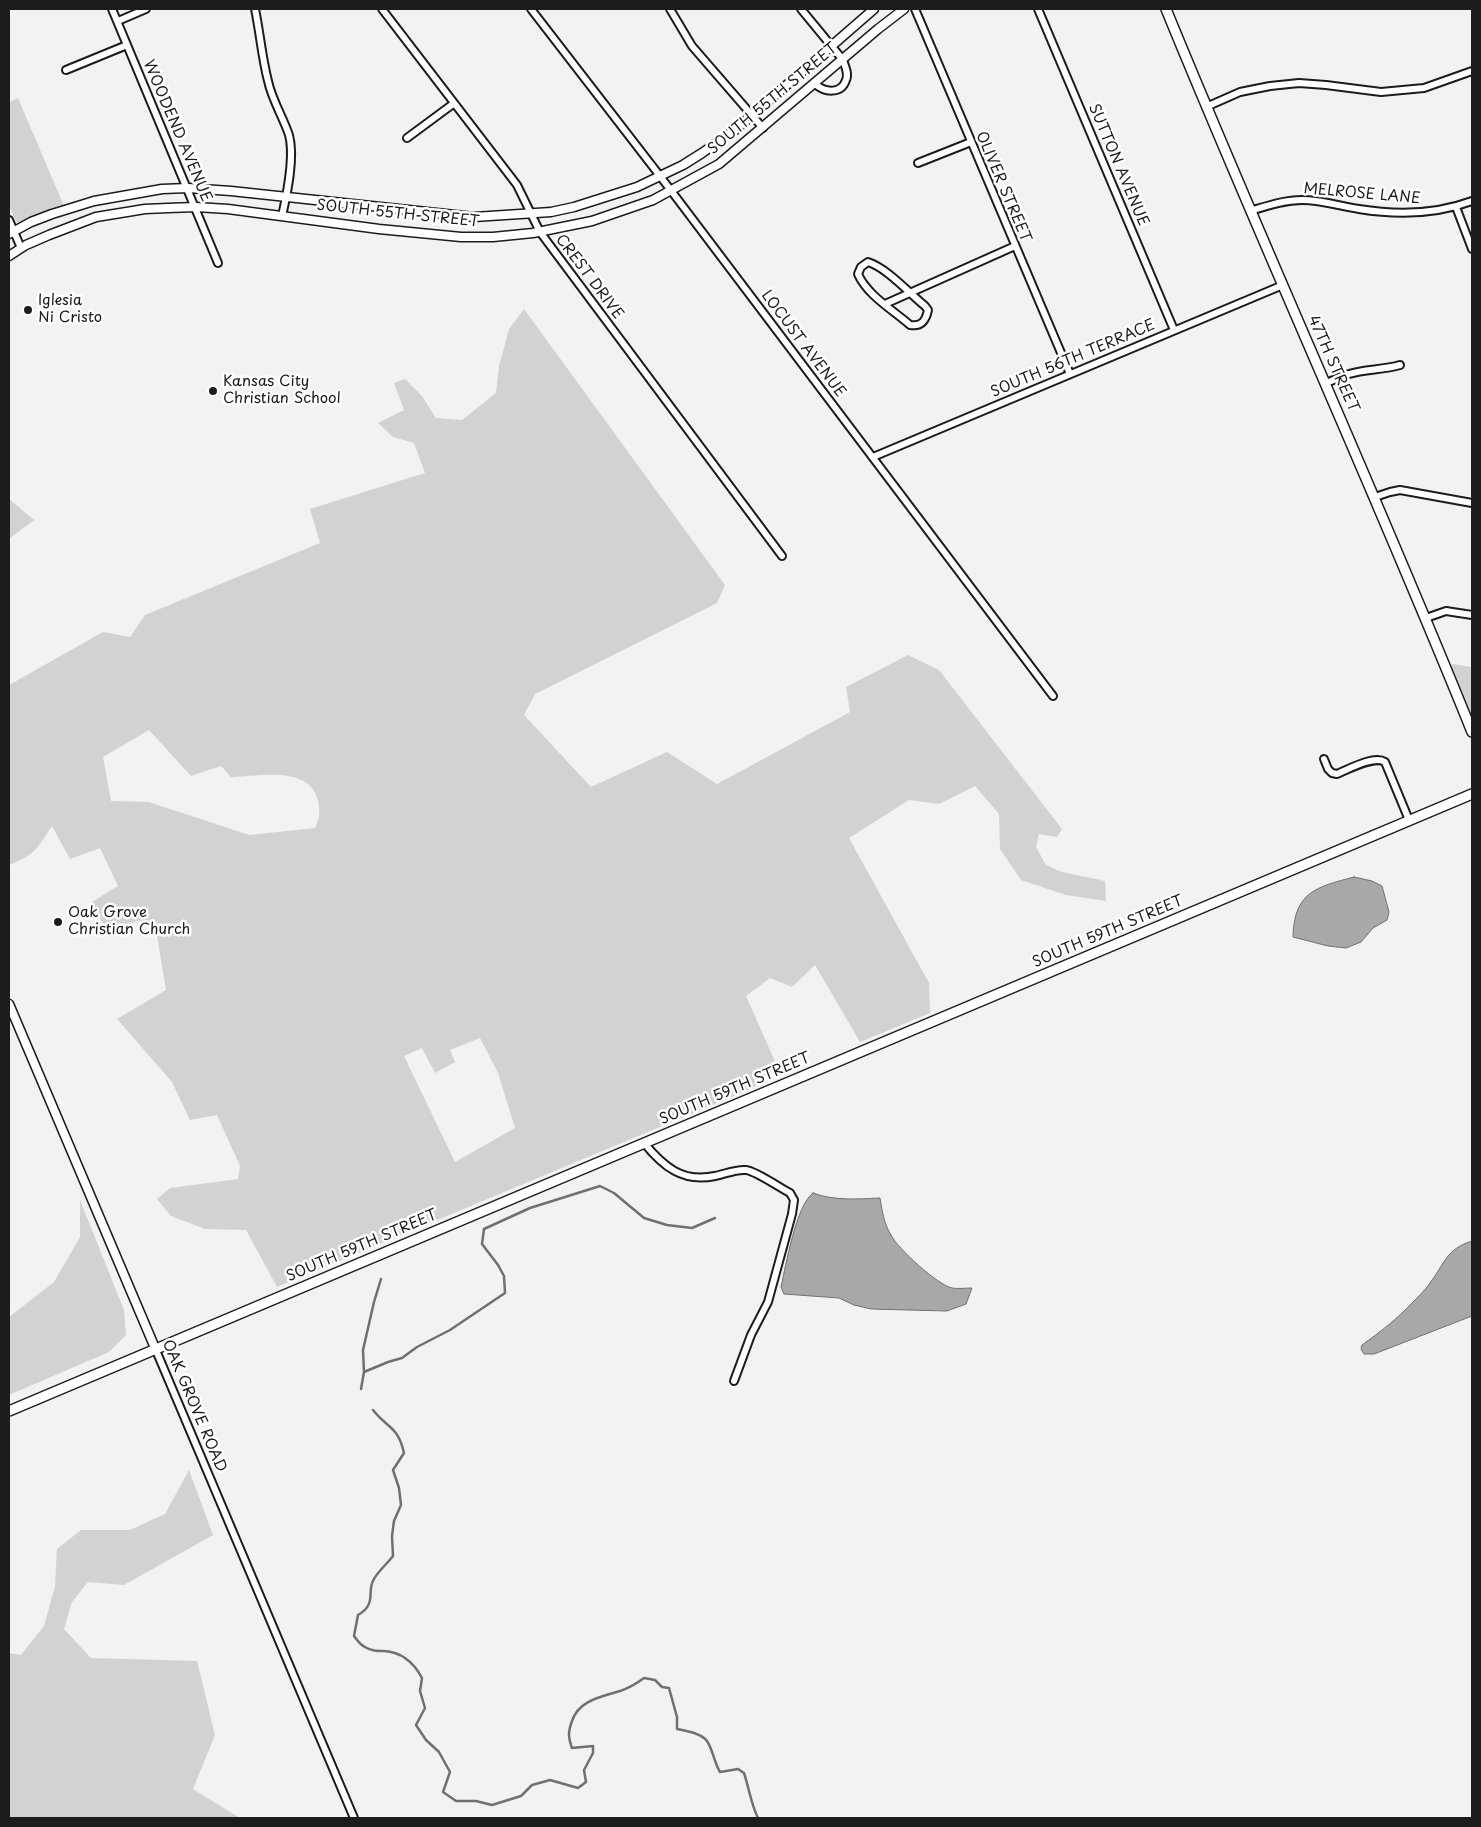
<!DOCTYPE html>
<style>
body{margin:0}
#map{position:relative;width:1481px;height:1827px;overflow:hidden;background:#f2f2f2;font-family:"Playpen Sans",sans-serif}
canvas{display:block}
.frame{position:absolute;inset:0;border:10px solid #1c1c1c;pointer-events:none}
</style>
<div id="map">
<canvas width="1481" height="1827"></canvas>
<div class="frame"></div>
</div>
<script>
const g = document.querySelector('canvas').getContext('2d');
g.lineJoin = 'round';
function fill(path, color) { g.fillStyle = color; g.fill(path, 'evenodd'); }
function strokePath(path, color, width, dash) { g.strokeStyle = color; g.lineWidth = width; g.lineCap = dash ? 'butt' : 'round'; g.setLineDash(dash || []); g.stroke(path); }
function drawText(font, color, halo, rows, align = 'center') {
  g.font = font + ' "Playpen Sans",sans-serif'; g.lineWidth = 5; g.setLineDash([]); g.textBaseline = 'middle'; g.strokeStyle = halo; g.fillStyle = color; for (const [text, x, y, turn = 0] of rows) {
    g.save(); g.translate(x, y); g.rotate((+turn || 0) * Math.PI / 180); g.textAlign = isNaN(turn) ? turn : align; if (halo) g.strokeText(text, 0, 0); g.fillText(text, 0, 0); g.restore();
  }
}
const green = new Path2D(`
 M18 98 64 206 36 215 21 224 16 222 9 205V102Z
 M524 309 725 585 717 603 535 694 524 715 591 787 667 752 717 784 850 712 846 687 908 655 939 670 1062 829 1057 837 1039 834 1036 847 1046 865 1062 872 1105 881 1106 901 1066 895 1021 880 1000 849 999 814 975 786 939 804 909 800 849 838 929 983 930 1013 860 1042 815 965 792 987 770 978 746 996 777 1066 753 1088 277 1287 246 1230 205 1229 171 1216 157 1199 170 1188 238 1179 240 1166 217 1115 190 1120 172 1082 117 1019 166 990 156 930 139 920 108 933 92 902 118 886 100 848 70 859 52 826C37 849 36 854 9 865V685L103 632 130 637 145 615 320 543 310 509 425 473 414 443 393 437 378 423 404 410 394 383 405 379 422 396 436 418 462 420 496 393 499 366 509 329ZM149 730 191 776 221 766 231 777C258 776 311 765 318 801 320 812 320 817 315 828L249 835 149 802 111 801 103 757ZM480 1038 498 1073 515 1128 455 1162 404 1056 422 1048 435 1073 455 1062 450 1050Z
 M9 499 34 520 9 539Z
 M1453 664 1472 667V717L1451 666Z
 M80 1200 124 1310 126 1335 109 1352 9 1395V1317L54 1282 80 1237Z
 M189 1470 213 1535 124 1585 88 1582 72 1602 64 1629 91 1658 197 1661 215 1735 193 1789 240 1818H9V1653L21 1655 44 1626 55 1586 57 1549 81 1530H130L165 1514Z`);
const water = new Path2D(`
 M1354 877 1372 881 1382 886 1389 912 1387 920 1373 928 1361 942 1346 948 1328 946 1293 937C1294 892 1316 887 1354 877Z
 M813 1193C834 1201 858 1199 880 1198 882 1210 884 1224 891 1235 898 1249 938 1285 952 1288 958 1289 966 1288 972 1288L966 1304 947 1311 871 1309 854 1305 839 1298 784 1294 781 1287C786 1265 796 1205 813 1193Z
 M1472 1241V1316L1374 1354H1364L1361 1349 1362 1345C1380 1332 1397 1319 1412 1303 1418 1297 1425 1290 1430 1283 1445 1263 1446 1249 1472 1241Z`);
const stream = new Path2D(`
 M364 1372 363 1350 374 1302 381 1279
 M361 1389 364 1372 388 1362 402 1358 417 1347 450 1330 505 1293 504 1276 498 1265 482 1244 484 1229 530 1208 600 1186 614 1193 644 1218 667 1225 692 1228 715 1218
 M373 1410C388 1429 398 1426 404 1453L393 1470 399 1488 401 1505 394 1521 392 1536 393 1556C388 1563 376 1573 373 1581 367 1592 377 1604 358 1615L354 1636C357 1640 360 1645 365 1647 371 1651 377 1651 384 1651 402 1652 414 1663 422 1678L420 1691 425 1708 416 1725 426 1740 439 1752 450 1772 443 1792 456 1801H476L492 1805 521 1796 532 1785 550 1780 578 1788 586 1782 584 1770 593 1753V1746L572 1748C568 1737 568 1732 572 1721 579 1700 601 1697 620 1691 629 1688 636 1684 644 1678L655 1680 662 1687 669 1688 677 1717V1729C686 1731 701 1733 707 1741 713 1750 714 1762 720 1772L738 1769 744 1773C749 1788 751 1804 758 1818`);
const minor = new Path2D(`
 M112 9 218 263
 M255 9C260 33 262 58 268 81 272 100 283 117 289 135 295 157 287 194 282 216
 M382 9 517 185 540 232 782 556
 M531 9 660 176 1053 696
 M670 9 692 46 763 128
 M801 9 843 60C845 66 849 74 846 80 841 95 824 92 815 84
 M915 9 1070 374
 M1038 9 1174 330
 M118 21 146 9
 M66 70 127 45
 M1206 107 1240 92 1270 86 1299 83 1326 85 1381 92 1424 88 1472 71
 M407 138 453 104
 M918 163 971 142
 M1456 207 1472 249
 M1250 211C1267 206 1284 200 1302 200 1321 200 1340 206 1359 209 1396 215 1437 214 1472 201
 M9 220 21 248
 M868 262C887 268 909 293 925 306L928 310C926 320 922 327 910 325 893 310 867 295 858 274L861 267Z
 M885 304 1015 246
 M1326 383C1334 380 1341 376 1349 374 1365 369 1383 370 1400 365
 M873 457 1283 285
 M1375 497 1390 492 1400 490 1472 503
 M1426 618 1446 611 1472 615
 M1324 759 1328 769 1332 773 1337 774C1349 769 1374 755 1385 762L1409 820
 M644 1143C663 1166 682 1183 715 1176 725 1174 736 1169 746 1170 756 1171 780 1188 790 1193L794 1200 792 1214 768 1302 751 1335 734 1381
 M155 1348 354 1818`);
const tertiary = new Path2D(`
 M9 234 31 222 52 214 94 201 162 189 188 188 231 191 474 217 551 212 574 207 637 187 683 165 702 153 735 130 874 9
 M9 256 26 245 49 235 96 217 145 209 168 208 196 207 228 209 379 229 461 237H493L533 233 592 221 653 200 719 164 878 29 904 9
 M9 1004 155 1348`);
const secondary = new Path2D(`
 M1166 9C1265 251 1374 489 1472 732
 M9 1411 1472 794`);
const markers = [
 [28,310,5,"#1c1c1c"],
 [213,391,5,"#1c1c1c"],
 [58,922,5,"#1c1c1c"]
];
const streetNames = [
 ["SOUTH 55TH STREET",773,99,-40],
 ["WOODEND AVENUE",177,131,67],
 ["SUTTON AVENUE",1118,165,67],
 ["OLIVER STREET",1003,187,67],
 ["MELROSE LANE",1362,194,5],
 ["SOUTH 55TH STREET",398,214,6],
 ["CREST DRIVE",589,277,53],
 ["LOCUST AVENUE",803,344,53],
 ["SOUTH 56TH TERRACE",1073,359,-23],
 ["47TH STREET",1333,364,66],
 ["SOUTH 59TH STREET",1108,932,-23],
 ["SOUTH 59TH STREET",735,1089,-23],
 ["SOUTH 59TH STREET",362,1246,-23],
 ["OAK GROVE ROAD",194,1406,67]
];
const poiNames = [
 ["Iglesia",38,301],
 ["Ni Cristo",38,318],
 ["Kansas City",223,382],
 ["Christian School",223,399],
 ["Oak Grove",68,913],
 ["Christian Church",68,930]
];
fill(green, '#d2d2d2');
fill(water, '#a8a8a8');
strokePath(water, '#707070', 1);
strokePath(stream, '#707070', 2.5);
strokePath(minor, '#1c1c1c', 10);
strokePath(tertiary, '#1c1c1c', 11);
strokePath(secondary, '#1c1c1c', 12);
strokePath(minor, '#fff', 6);
strokePath(tertiary, '#fff', 8);
strokePath(secondary, '#fff', 9);
for (const [x, y, r, color] of markers) { const dot = new Path2D(); dot.arc(x, y, r, 0, 2 * Math.PI); g.fillStyle = color; g.fill(dot); strokePath(dot, '#fff', 2); }
drawText('15px', '#1c1c1c', '#fff', streetNames);
drawText('15px', '#1c1c1c', '#fff', poiNames, 'left');
</script>
